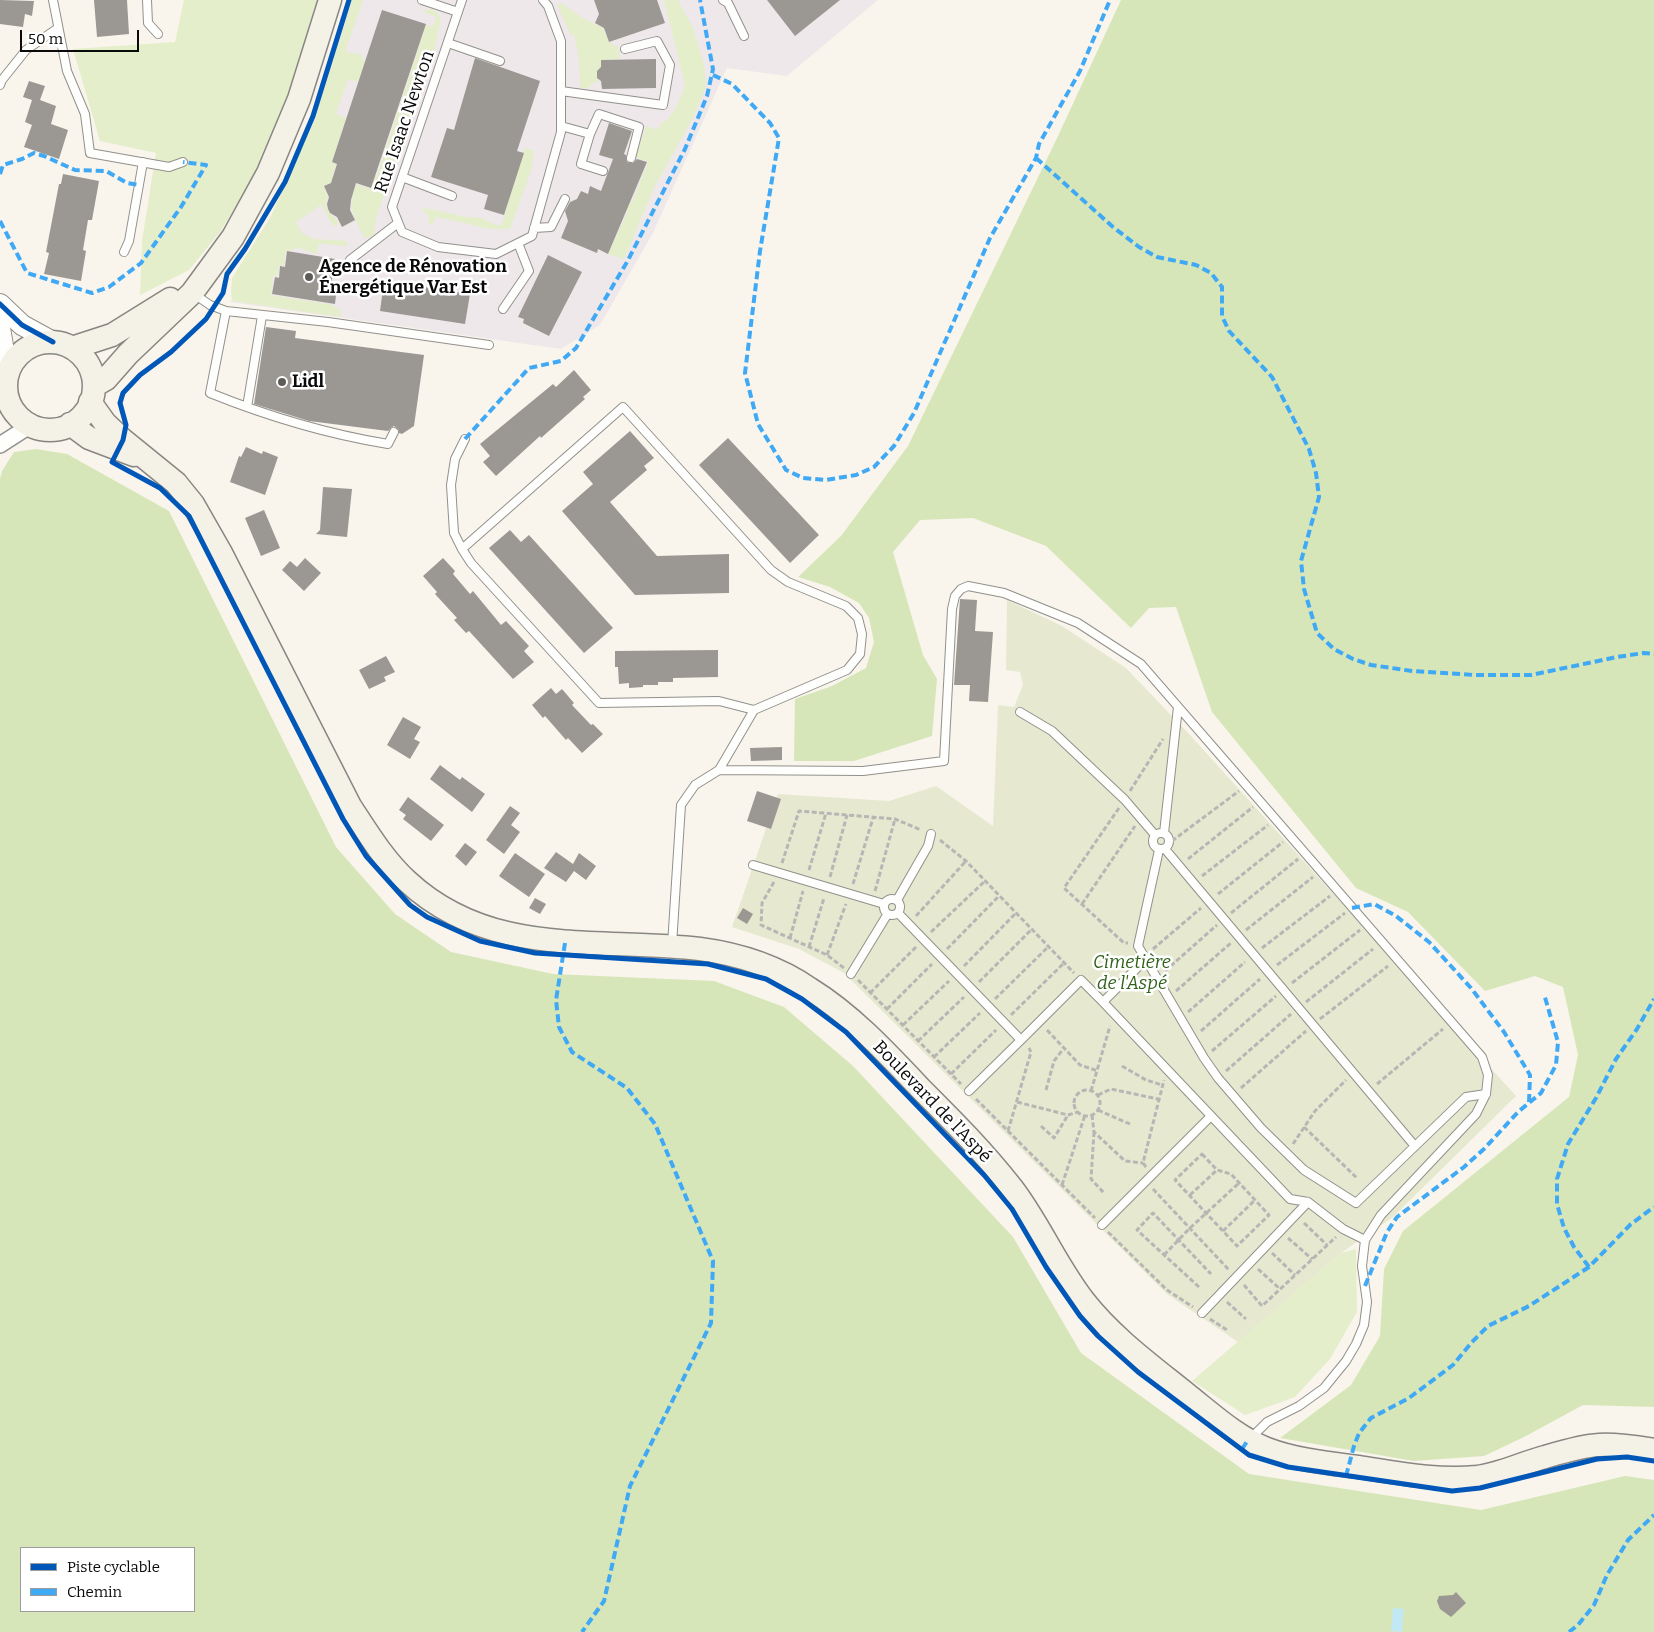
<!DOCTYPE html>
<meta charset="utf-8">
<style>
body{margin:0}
#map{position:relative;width:1654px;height:1632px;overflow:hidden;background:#f9f5ec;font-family:Bitter,serif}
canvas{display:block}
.legend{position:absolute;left:20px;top:1547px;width:175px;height:65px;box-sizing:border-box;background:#fff;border:1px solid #9d9d9d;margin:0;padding:6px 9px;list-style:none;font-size:15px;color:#0a0a0a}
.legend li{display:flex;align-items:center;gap:10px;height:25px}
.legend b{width:25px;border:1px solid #9d9d9d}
.scale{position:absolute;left:20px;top:30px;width:119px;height:22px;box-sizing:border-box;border:2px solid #0a0a0a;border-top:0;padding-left:6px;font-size:15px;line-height:18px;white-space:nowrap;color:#0a0a0a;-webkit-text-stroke:4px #fff;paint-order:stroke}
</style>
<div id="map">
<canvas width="1654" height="1632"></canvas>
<ul class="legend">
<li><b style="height:6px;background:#0057b8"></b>Piste cyclable</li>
<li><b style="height:6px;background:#3fa9f5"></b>Chemin</li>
</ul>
<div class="scale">50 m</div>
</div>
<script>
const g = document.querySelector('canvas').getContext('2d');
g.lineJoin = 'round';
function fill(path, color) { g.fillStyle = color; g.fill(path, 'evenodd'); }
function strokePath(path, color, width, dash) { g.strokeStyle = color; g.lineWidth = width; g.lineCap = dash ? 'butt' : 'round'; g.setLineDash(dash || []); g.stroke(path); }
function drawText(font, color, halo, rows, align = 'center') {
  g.font = font + ' Bitter,serif'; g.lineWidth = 5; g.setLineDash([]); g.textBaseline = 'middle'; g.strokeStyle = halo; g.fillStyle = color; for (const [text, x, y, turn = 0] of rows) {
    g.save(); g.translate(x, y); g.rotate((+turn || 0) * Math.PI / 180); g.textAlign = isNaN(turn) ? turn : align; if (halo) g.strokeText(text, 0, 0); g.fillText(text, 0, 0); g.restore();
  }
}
const industrial = new Path2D(`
 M350 0H878L787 76 727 68 653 233 600 325 561 349 230 302 273 233Z`);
const green = new Path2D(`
 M184 0H317L288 94 258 169 220 232 189 270 140 295 142 241 156 153 100 141 73 49 175 42Z
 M351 0H363L345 52 360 54 365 61 358 82 348 79 336 114 346 118 332 162 336 164 332 176 346 181H334L323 186 328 196C322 214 333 211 339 224L333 226 321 205 296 222 302 233 314 239 347 241V246L319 244 317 254 295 247 293 251 286 250 284 266 279 265 277 276H273L271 295 334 305V307L340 309 341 317 232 301 231 292 232 278 271 216 306 136 341 36Z
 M664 0H678L693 28 704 65 706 87 692 120 654 188 624 259 608 254 628 211 606 202 610 193 632 203 648 162 636 157 646 126 657 130 660 124 668 119 677 106 685 85Z
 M561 3 583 18 603 28 609 42 618 47 620 59 601 60V69L597 71 599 81 592 84 588 88H580C580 69 579 53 574 34L571 36 557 5Z
 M432 9 438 14 441 19 434 52 377 215 374 236 364 238C353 213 348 211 356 184L371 189 375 176H377L426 25 433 26 436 17 424 12 423 10Z
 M525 148 534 151 531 171 510 229H490L437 217 431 225 429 224 428 215 420 207 467 217 482 218 489 222 501 226Z
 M1356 1249 1357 1312 1330 1359 1295 1397 1245 1415 1192 1381 1341 1253Z`);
const forest = new Path2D(`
 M1121 0H1654V1407L1583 1405 1524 1437 1484 1456 1414 1461 1280 1438 1351 1385 1380 1336 1384 1269 1403 1231 1569 1097 1578 1055 1563 987 1535 976 1485 991 1408 912 1356 888 1212 712 1176 607 1149 608 1131 628 1046 546 973 518 920 520 893 552 923 655 937 679 932 736 854 761H794L795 699 832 686 866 668 874 642 869 618 859 603 830 587 798 577 841 536 908 446 1058 136Z
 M36 449 67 454 169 511 336 847 395 914 451 952 553 974 714 981 784 1007 853 1066 1013 1237 1081 1353 1249 1474 1481 1510 1625 1476 1654 1480V1632H0V479L2 471 14 452ZM21 1548H194V1611H21Z`);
const cemetery = new Path2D(`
 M1007 600 1062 626 1126 668 1190 735 1516 1096 1393 1217 1341 1253 1238 1342 1167 1294 844 973 799 949 732 927 778 794 889 801 936 786 993 826 998 705 1014 707 1023 685 1020 672 1006 670Z`);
const water = new Path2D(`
 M1393 1608 1404 1609 1402 1632 1391 1631Z`);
const building = new Path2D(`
 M0 0 34 1 32 16 25 14 23 27 0 24Z
 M94 0H127L129 34 97 37Z
 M594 0H657L665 23 609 42 604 28 595 23 599 14Z
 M767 0H840L795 36Z
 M382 10 426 24 371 188 356 183 351 200 350 210 355 220 342 227 337 217 330 213 328 209 327 204 329 197 324 186 331 183 337 164 332 162Z
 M475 58 540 81 517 151 524 153 504 215 484 209 488 195 431 177 447 128 454 130Z
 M656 59V88L602 89 601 81 597 78V71L601 67V60Z
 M29 81 45 86 40 100 56 106 51 124 68 130 59 159 24 147 32 125 25 122 32 100 23 97Z
 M609 123 632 131 624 154 626 155 627 162 633 163 637 159 647 162 608 254 598 249 597 253 561 238 568 221 565 211 570 202 577 199 581 191 588 194 590 186 601 191 613 159 599 155Z
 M63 174 99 181 92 220H88L83 250 86 251 81 281 44 274 49 253 46 252 59 184H61Z
 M287 251 335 259 331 286H337L335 304 272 294 275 277 279 278 280 266 285 267Z
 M548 255 582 272 549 336 523 323 524 319 518 317Z
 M384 281 470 294 465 324 380 311Z
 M266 327 296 331 295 338 424 355 414 426 402 434 399 433 398 429 394 426 391 428 388 431 309 421 254 404Z
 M574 370 591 390 583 397 585 399 541 438 540 436 496 476 483 462 490 456 480 444 553 384 556 387Z
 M630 431 654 458 644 466 647 470 610 502 657 556 729 554V593L635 595 562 511 593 484 583 472Z
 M728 438 819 535 790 563 699 465Z
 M246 447 262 454 263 451 278 457 265 495 230 482 239 456 241 457Z
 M323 487 352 489 347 537 316 534 320 530Z
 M264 510 280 548 261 556 245 518Z
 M510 530 521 542 529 535 613 628 584 653 489 548Z
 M305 558 321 573 304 591 282 570 290 561 297 567Z
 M443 558 455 571 453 574 470 594 473 591 501 625 506 621 529 646 524 651 534 662 513 679 469 631 466 633 454 620 457 618 435 594 437 592 423 576Z
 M960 599 977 600 975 631 993 632 988 702 969 701 970 685H954Z
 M718 650V677L673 678V682H658V685H643V687L629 688V683L619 684 618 667H615V651Z
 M386 656 395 672 384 677 386 681 369 689 359 670Z
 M551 688 556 694 562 689 574 703 572 705 591 725 593 724 603 734 582 753 568 738 566 740 545 716 543 718 532 705Z
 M403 717 421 727 414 739 420 742 410 759 387 745Z
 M782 747V760L751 761 750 748Z
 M440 765 460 780 462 777 485 794 472 812 430 779Z
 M757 791 781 799 771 829 747 821Z
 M408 797 444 825 431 841 403 819 406 815 399 810Z
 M510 806 520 813 511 825 520 832 504 854 486 840Z
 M465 843 477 852 466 866 455 856Z
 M556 852 573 864 579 853 596 866 586 880 574 871 566 882 544 868Z
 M515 853 545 874 529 897 499 876Z
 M535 898 546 904 540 914 529 908Z
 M743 908 753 914 747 924 737 918Z
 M1456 1592 1466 1603 1451 1617 1440 1609 1437 1601 1439 1596 1453 1595Z`);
const path = new Path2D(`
 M1130 791 1163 739
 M1119 808 1064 888 1124 943H1128
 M940 840 966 861 1074 973
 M1172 841 1239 791
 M1188 859 1253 807
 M782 863 799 811 895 819 921 830
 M809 870 826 813
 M1202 876 1268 825
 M830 877 847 815
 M774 882 762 903 761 925 827 955 844 968
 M853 884 873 818
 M875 891 895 819
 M1218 894 1283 842
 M1082 904 1135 826
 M1231 913 1298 859
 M916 916 966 861
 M1246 930 1313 877
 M931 932 985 881
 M790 938 803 891
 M809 947 824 898
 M1262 948 1330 896
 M947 949 999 896
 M1153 949 1201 908
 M827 955 846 904
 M1277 965 1345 913
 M964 966 1016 913
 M1165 971 1217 925
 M858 980 961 1084
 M979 982 1032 929
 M1292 983 1360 930
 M1176 991 1232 942
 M870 993 916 947
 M995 999 1048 947
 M1306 1002 1373 949
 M887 1009 932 964
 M1188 1012 1245 962
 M1011 1015 1064 963
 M1320 1019 1388 966
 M903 1025 949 981
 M1047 1030 1080 1065 1098 1071
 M1201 1031 1260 979
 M918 1041 964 997
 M1212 1051 1276 996
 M934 1057 980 1013
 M1122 1066 1146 1080 1162 1085
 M1226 1071 1291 1014
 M951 1074 996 1030
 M1377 1084 1443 1029
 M1241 1088 1306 1031
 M1046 1090 1054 1061 1064 1048
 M1074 1103a13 13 0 1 1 26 0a13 13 0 1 1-26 0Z
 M1091 1091 1110 1026
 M1098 1095 1111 1089 1158 1099
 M976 1099 1095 1218
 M1017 1102 1068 1115 1078 1112
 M1098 1110 1130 1124
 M1092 1115 1094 1132 1125 1161 1143 1163
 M1041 1126 1054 1138 1068 1115
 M1304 1127 1357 1178
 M1008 1131 1031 1052 1029 1048
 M1094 1132 1091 1179 1104 1193
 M1293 1144 1315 1111 1346 1080
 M1202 1154 1217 1170 1231 1174 1269 1215 1237 1246 1175 1180Z
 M1146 1167 1143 1163 1164 1080
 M1062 1185 1085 1115
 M1153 1189 1229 1270
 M1190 1195 1217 1170
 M1304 1223 1327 1245
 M1223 1231 1255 1200
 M1108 1232 1167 1290 1193 1307
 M1288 1238 1312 1259
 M1272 1253 1295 1275
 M1164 1255 1190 1228 1239 1183
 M1258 1269 1280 1289
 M1244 1285 1262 1306 1336 1237
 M1199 1287 1137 1230 1153 1213 1211 1274
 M1227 1302 1246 1319
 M1210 1319 1227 1330`);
const service = new Path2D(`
 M53 0 67 71 85 114 90 153 169 167 183 162
 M147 0 148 23 158 34
 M422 0 458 12
 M462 0 392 207 402 232 438 247 496 254 532 236 561 132V41L548 6 543 0
 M723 0 728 3 744 36
 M448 43 500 61
 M0 85 2 80 26 50 58 28
 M561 91 663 105 670 65 657 41 625 49
 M561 126 590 134 581 164 603 171
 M590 134 599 114 639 127 631 158
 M402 177 452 196
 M534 228 551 227 565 199
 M124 252 129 241 143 162
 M350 260 398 223
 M194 294 210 305 226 311 210 393C267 416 327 434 388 444L394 432
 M503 309 529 271 518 243
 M226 311 328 322 489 345
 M247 407 262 316
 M465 439 455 459 451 485 454 533 462 549 623 407 771 570 788 582 846 606 858 618 862 634 860 654 847 670 754 710 719 770
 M462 549 471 563 599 703 719 701 754 710
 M1020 712 1052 731 1125 800 1155 835
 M1153 841a8 8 0 1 1 16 0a8 8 0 1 1-16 0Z
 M1164 833 1178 707
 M1165 849 1414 1145
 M1159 850 1138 946 1204 1058 1218 1078 1261 1128 1304 1170 1356 1203 1466 1097 1486 1094
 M753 865 884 904
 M884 907a8 8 0 1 1 16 0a8 8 0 1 1-16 0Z
 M897 900 928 846 931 834
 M898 913 1021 1040 1081 980 1103 1002 1145 960
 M672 945 681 805 695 785 719 770 863 771 944 761 952 609 955 596 961 589 968 586 1004 593 1078 623 1141 664 1482 1057 1488 1075 1486 1094 1476 1114 1381 1215 1365 1240 1362 1266 1367 1302 1364 1325 1356 1344 1346 1361 1324 1388 1299 1406 1267 1422 1250 1439
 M851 974 887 915
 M1103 1002 1290 1199 1308 1202 1343 1229 1365 1240
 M969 1091 1021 1040
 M1102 1225 1211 1116
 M1202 1313 1308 1202`);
const minor = new Path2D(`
 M0 399 6 388
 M0 445 31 425`);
const tertiary = new Path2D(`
 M0 304 22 325 53 342
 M0 328 8 375`);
const secondary = new Path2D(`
 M6 386a44 44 0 1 1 88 0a44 44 0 1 1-88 0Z
 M72 348 112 335 170 299
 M94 386 106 379 128 354 192 293 233 237 268 173 299 99 330 0
 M90 402 105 423 123 440 176 483 193 504 221 553 350 806C367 832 384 860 407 881 491 959 597 937 700 949 738 954 778 967 810 989 852 1015 887 1053 921 1089 953 1121 984 1152 1012 1188 1039 1223 1056 1265 1084 1301 1113 1338 1152 1366 1189 1396 1213 1415 1238 1438 1267 1449 1296 1460 1328 1463 1359 1467 1398 1473 1438 1481 1477 1477 1501 1474 1522 1463 1545 1457 1562 1452 1581 1446 1599 1445 1617 1444 1636 1447 1654 1450
 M70 424 89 438 134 455`);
const quiet = new Path2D(`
 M713 75 732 84 770 123 779 138 760 251 745 373 758 424 786 470 803 478 826 480 856 475 874 467 894 446 914 413 990 238 1036 158 1039 144 1080 71 1110 0
 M1036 158 1113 227 1139 247 1157 257 1196 265 1211 273 1222 287V316L1229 331 1272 377 1309 449 1316 473 1319 497 1301 561 1304 589 1317 633 1334 649 1353 659 1371 665 1412 671 1474 675H1531L1617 657 1644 653 1654 654
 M0 174 3 165 22 159 34 153 44 156 75 170 106 171 127 183 139 185
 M0 221 27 273 92 293 109 287 141 263 181 207 206 165 183 162
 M465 439 529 368 561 361 576 348 627 262 685 149 707 96 713 69 700 0
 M1352 908 1374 904 1396 916 1429 942 1471 988 1504 1032 1530 1075 1529 1103
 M565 943 556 1000 559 1027 572 1052 627 1088 655 1124 713 1261 711 1323 630 1486 604 1601 582 1632
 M1589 1267 1574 1247 1564 1228 1557 1204V1179L1568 1144 1596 1098 1616 1059 1637 1029 1654 999
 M1365 1286 1387 1232 1397 1217 1464 1167 1484 1149 1518 1112 1541 1093 1556 1065 1558 1042 1544 994
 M1242 1449 1248 1440
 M1346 1476 1354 1446 1359 1433 1371 1418 1409 1398 1453 1365 1472 1342 1488 1326 1529 1306 1589 1267 1631 1224 1654 1207
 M1569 1632 1578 1625 1594 1605 1607 1575 1628 1540 1654 1515`);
const cycleway = new Path2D(`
 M349 0 313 116 285 182 245 249 227 274 223 293 206 319 171 352 140 375 123 393 120 403 126 425 123 440 112 462 160 488 189 516 343 819 366 856 410 905 427 917 480 941 535 953 708 964 766 979 802 999 846 1032 984 1175 1012 1209 1046 1267 1080 1316 1098 1336 1138 1372 1249 1455 1288 1467 1452 1491 1480 1488 1597 1459 1627 1457 1654 1461
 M0 304 22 325 53 342`);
const markers = [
 [309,277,5,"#5e5c59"],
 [282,382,5,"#5e5c59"]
];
const streetNames = [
 ["Rue Isaac Newton",405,122,-71],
 ["Boulevard de l'Aspé",932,1102,46]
];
const poiNames = [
 ["Agence de Rénovation",319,267],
 ["Énergétique Var Est",319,288],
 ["Lidl",292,382]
];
const parkNames = [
 ["Cimetière",1132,963],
 ["de l'Aspé",1132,984]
];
fill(industrial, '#efe8eb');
fill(green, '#e5eecb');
fill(forest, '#d6e6b9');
fill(cemetery, '#e6e9d0');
fill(water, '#c2e8f4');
fill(building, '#9b9893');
strokePath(service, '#92908c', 10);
strokePath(minor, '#92908c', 18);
strokePath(tertiary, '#92908c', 22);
strokePath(secondary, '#888682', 25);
strokePath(path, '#b7b6b5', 3, [5, 2.5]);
strokePath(service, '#fefefc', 8);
strokePath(minor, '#fefefc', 15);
strokePath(tertiary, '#fefefc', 20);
strokePath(secondary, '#f4f1e6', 22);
strokePath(quiet, '#3fa9f5', 4, [8, 4]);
strokePath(cycleway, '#0057b8', 5);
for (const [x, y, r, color] of markers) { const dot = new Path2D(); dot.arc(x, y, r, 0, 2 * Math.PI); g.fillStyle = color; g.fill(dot); strokePath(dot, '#fff', 2); }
drawText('18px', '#0a0a0a', '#fff', streetNames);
drawText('bold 18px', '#0a0a0a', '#fff', poiNames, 'left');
drawText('italic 18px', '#30611a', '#fff', parkNames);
</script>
